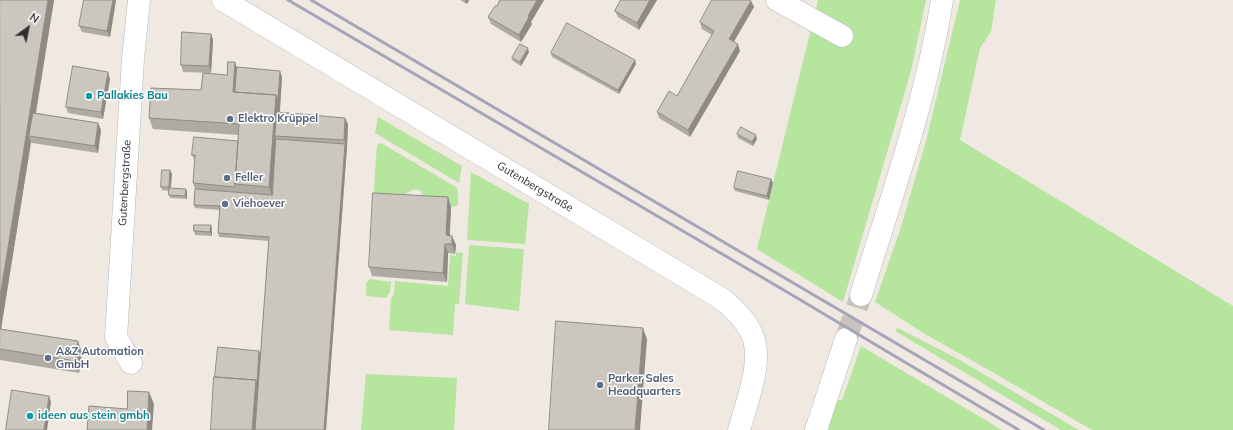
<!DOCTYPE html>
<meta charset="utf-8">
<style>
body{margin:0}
#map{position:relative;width:1233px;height:430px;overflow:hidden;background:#efe9e1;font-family:Mulish,sans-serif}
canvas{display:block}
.north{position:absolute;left:8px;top:8px;width:40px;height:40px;-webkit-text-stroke:3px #fff;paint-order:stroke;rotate:33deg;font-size:11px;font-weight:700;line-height:16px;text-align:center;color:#2e2e2e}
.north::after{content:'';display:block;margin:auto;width:14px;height:18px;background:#2e2e2e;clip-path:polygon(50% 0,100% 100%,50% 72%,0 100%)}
</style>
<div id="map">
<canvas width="1233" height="430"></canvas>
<div class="north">N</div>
</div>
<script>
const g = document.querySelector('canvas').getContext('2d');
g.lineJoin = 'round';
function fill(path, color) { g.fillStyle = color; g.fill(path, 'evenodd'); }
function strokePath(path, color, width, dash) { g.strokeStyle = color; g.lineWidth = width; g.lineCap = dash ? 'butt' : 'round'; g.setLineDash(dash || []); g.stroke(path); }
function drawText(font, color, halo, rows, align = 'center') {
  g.font = font + ' Mulish,sans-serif'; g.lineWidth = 3; g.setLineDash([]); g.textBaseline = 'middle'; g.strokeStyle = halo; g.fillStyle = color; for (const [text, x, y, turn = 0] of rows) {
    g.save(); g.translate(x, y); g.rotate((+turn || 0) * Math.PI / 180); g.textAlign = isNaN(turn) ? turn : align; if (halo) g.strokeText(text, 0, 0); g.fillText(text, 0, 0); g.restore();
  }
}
const green = new Path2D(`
 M818 0H926L911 71 843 302 757 249Z
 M960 0H996L991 32 980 48 960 140 1233 306V430H1092L992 372 925 334 875 302 901 227 926 141Z
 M378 117 462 166 459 183 375 133Z
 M381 143 456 187 458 192V205L451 207 425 205C425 192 418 184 406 194L404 204 373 202 377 145Z
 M471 172 529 204 525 244 467 240Z
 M469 245 524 249 519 311 465 304Z
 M456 252 463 253 459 304H455L453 335 389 330 391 299 394 293 395 281 448 286 450 255 456 256Z
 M370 279 391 282 390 292 386 298 366 296V283Z
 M898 328 956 358 1079 430H1061L895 331Z
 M861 346 1002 430H826L837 400H842Z
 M366 374 457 378 454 430H361Z`);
const tertiaryTunnel = new Path2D(`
 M846 339 861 295`);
const minor = new Path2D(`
 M223 0 722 299C735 310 747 321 753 337 763 363 746 404 739 430
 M777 0 842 36
 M131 363 116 337 133 59 139 0`);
const tertiary = new Path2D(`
 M861 295C891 198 926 101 942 0
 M816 430 846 339`);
const rail = new Path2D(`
 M288 0 782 289 1019 430
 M311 0 1044 430`);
const wall = new Path2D(`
 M0 0H54L36 113 98 123 101 130 98 153 32 143 31 142 1 329 82 353 79 373 0 360Z
 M116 0 110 37 82 32 79 26Z
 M460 0H469L467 4Z
 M500 0H544L531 22 532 24 521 42 491 24 488 17 497 6Z
 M621 0H657L639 30 618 17 615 11Z
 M751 1 754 7 734 42 740 51 690 137 659 118 657 112 677 96 712 35 702 29 700 22Z
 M211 34 213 40 211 73 183 72 181 65Z
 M529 52 521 66 513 61 512 58Z
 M551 53 635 60 636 64 619 94 552 57Z
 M237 67 282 77 280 113 345 118 348 124 347 147 326 430 215 377 259 351 261 355 269 241 219 237 218 233 220 210 195 208 194 205 195 189 193 183 195 161 192 155 238 141V135L153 129 149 118 201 90 227 75Z
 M110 79 103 119 68 113 66 107Z
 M737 134 757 139 753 146 738 138Z
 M170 170 172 174 171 188 187 192V199L170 198 169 195V191L162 190 161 187Z
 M771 179 773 183 769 200 735 191 734 188Z
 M451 207 450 235 452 236 456 245 455 254 448 253 447 282 372 276 369 267Z
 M211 225 212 229V236L195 235 194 231Z`);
const shadedWall = new Path2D(`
 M48 0H54L32 136H29L31 142 0 335V297Z
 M113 0H116L110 37 107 31Z
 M466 0H469L467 4 465 1Z
 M537 0H544L531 22 532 24 521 42 519 35 528 16Z
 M650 0H657L639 30 637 23Z
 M751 1 754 7 731 46 729 39Z
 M211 34 213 40 211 73 209 66Z
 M738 44 740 51 690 137 688 130Z
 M528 48 529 52 521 66 520 62Z
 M635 60 636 64 619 94 618 90Z
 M235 62 239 74 238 97 233 92Z
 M280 71 282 77 278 136H275L277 142 273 199 269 187 276 95Z
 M108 72 110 79 103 119 101 112Z
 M345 118 348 124 347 147 344 140Z
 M98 123 101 130 98 153 95 146Z
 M756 135 757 139 753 146 752 142Z
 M345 144 347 147 326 430H324Z
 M170 170 172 174 170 191 169 187Z
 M771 179 773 183 769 200 767 196Z
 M186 189 187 192V199L185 196Z
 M448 197 451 207 449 245 446 235Z
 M211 225 212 229V236L210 232Z
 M452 236 456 245 455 254 452 244Z
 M445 244 448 253 447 282 443 273Z
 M643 328 647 339 640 430H635Z
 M78 341 82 353 79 373 75 361Z
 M259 351 262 357 257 430H252L256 380Z
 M149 392 154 404 152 430H147Z
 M49 396 51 402 47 430H44Z`);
const building = new Path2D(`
 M0 0H48L0 297Z
 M84 0H113L107 31 79 26Z
 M500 0H537L528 16 529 17 519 35 488 17 495 6H497Z
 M621 0H650L637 23 615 11Z
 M712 0H750L751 1 729 39 738 44 688 130 657 112 669 91 677 96 714 31 700 22Z
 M567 23 635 60 618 90 551 53Z
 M182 32 211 34 209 66 181 65Z
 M520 44 528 48 520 62 512 58Z
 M228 62H235L233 92 276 95 269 187 235 184 239 124 149 118 151 88 201 90 203 73 227 75Z
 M73 66 108 72 101 112 66 107Z
 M237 67 280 71 278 100 276 95 235 92Z
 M277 112 345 118 344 140 275 136Z
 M33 113 98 123 95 146 29 136Z
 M741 127 756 135 752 142 737 134Z
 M194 137 238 141 235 184V187L193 183 195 155H192Z
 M276 139 345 144 324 430H255L269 237 218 233 220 206 194 205 195 189 272 195Z
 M162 170H170L169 187H161Z
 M738 171 771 179 767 196 734 188Z
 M169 188 186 189 185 196 169 195Z
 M373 193 448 197 446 235 452 236V244H445L443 273 369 267Z
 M194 225H211L210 232 194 231Z
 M556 321 643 328 635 430H549Z
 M0 329 78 341 75 361 0 349Z
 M218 347 259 351 257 383 256 380 215 377Z
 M214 377 256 380 252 430H211Z
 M12 390 49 396 44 430H6Z
 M128 391 149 392 147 430H87L89 406 127 409Z`);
const markers = [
 [89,96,4,"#0f9aa8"],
 [230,119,4,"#5c6f8a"],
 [227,178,4,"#5c6f8a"],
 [225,204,4,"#5c6f8a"],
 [48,358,4,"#5c6f8a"],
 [600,385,4,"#5c6f8a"],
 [30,416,4,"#0f9aa8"]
];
const cultureNames = [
 ["Pallakies Bau",97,96],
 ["ideen aus stein gmbh",38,416]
];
const serviceNames = [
 ["Elektro Krüppel",238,119],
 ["Feller",235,178],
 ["Viehoever",233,204],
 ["A&Z Automation",56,352],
 ["GmbH",56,365],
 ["Parker Sales",608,379],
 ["Headquarters",608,392]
];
const streetNames = [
 ["Gutenbergstraße",125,183,-87],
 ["Gutenbergstraße",535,187,31]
];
fill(green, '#b6e59e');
strokePath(tertiaryTunnel, '#c8c4bd', 22, [22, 11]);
strokePath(minor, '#b4b7c1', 23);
strokePath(tertiary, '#b4b7c1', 23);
strokePath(minor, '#fff', 22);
strokePath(tertiary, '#fff', 22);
strokePath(rail, '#a3a6b8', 3);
fill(wall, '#afaba4');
fill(shadedWall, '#8e8b86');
fill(building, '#cbc7bf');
strokePath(building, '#8e8b86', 1);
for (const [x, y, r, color] of markers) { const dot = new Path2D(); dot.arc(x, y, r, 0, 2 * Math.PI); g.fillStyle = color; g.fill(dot); strokePath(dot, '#fff', 1.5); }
drawText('bold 11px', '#0d838f', '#fff', cultureNames, 'left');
drawText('bold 11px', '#4e5e75', '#fff', serviceNames, 'left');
drawText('11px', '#2e2e2e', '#fff', streetNames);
</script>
